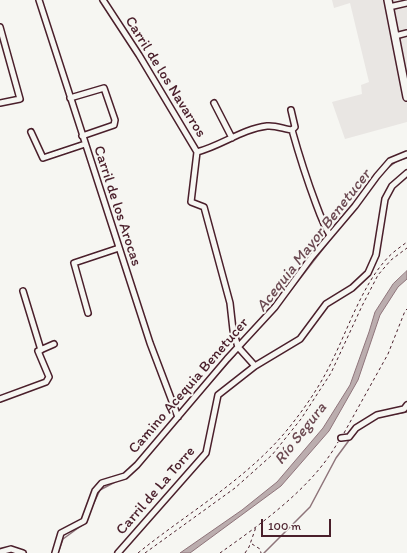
<!DOCTYPE html>
<meta charset="utf-8">
<style>
body{margin:0}
#map{position:relative;width:407px;height:553px;overflow:hidden;background:#f6f6f2;font-family:Itim,sans-serif}
canvas{display:block}
.scale{position:absolute;left:261px;top:519px;width:70px;height:18px;box-sizing:border-box;border:2px solid #4a1f2b;border-top:0;padding-left:5px;font-size:12px;line-height:14px;white-space:nowrap;color:#4a1f2b;-webkit-text-stroke:3px #f6f6f2;paint-order:stroke}
</style>
<div id="map">
<canvas width="407" height="553"></canvas>
<div class="scale">100 m</div>
</div>
<script>
const g = document.querySelector('canvas').getContext('2d');
g.lineJoin = 'round';
function fill(path, color) { g.fillStyle = color; g.fill(path, 'evenodd'); }
function strokePath(path, color, width, dash) { g.strokeStyle = color; g.lineWidth = width; g.lineCap = dash ? 'butt' : 'round'; g.setLineDash(dash || []); g.stroke(path); }
function drawText(font, color, halo, rows, align = 'center') {
  g.font = font + ' Itim,sans-serif'; g.lineWidth = 4; g.setLineDash([]); g.textBaseline = 'middle'; g.strokeStyle = halo; g.fillStyle = color; for (const [text, x, y, turn = 0] of rows) {
    g.save(); g.translate(x, y); g.rotate((+turn || 0) * Math.PI / 180); g.textAlign = isNaN(turn) ? turn : align; if (halo) g.strokeText(text, 0, 0); g.fillText(text, 0, 0); g.restore();
  }
}
const built = new Path2D(`
 M332 0H407V122L345 139 332 102 362 94 361 85 369 82 350 3 334 8Z`);
const water = new Path2D(`
 M407 271V279L398 287 380 315 358 380 329 431 281 486 190 553H180L242 510 277 482 323 428 350 385 369 332 375 312 393 284Z`);
const stream = new Path2D(`
 M385 170 397 161 407 158
 M288 294 333 236
 M243 346 254 333
 M190 406 235 355
 M384 416 407 412
 M90 511 100 490 117 481
 M58 553 63 539 85 523
 M264 553 310 507 336 458 350 439`);
const path = new Path2D(`
 M344 433 388 354 405 311 407 309
 M252 544 260 549 261 553
 M138 553C191 510 253 476 295 420 309 402 322 382 332 361 347 331 362 287 384 262 390 254 399 248 407 242
 M145 553 235 488 272 455 301 419 331 373 362 306 378 275 391 260 407 248
 M220 553C261 524 313 487 338 442
 M245 553 249 547 256 527`);
const street = new Path2D(`
 M39 0 150 343 178 417
 M103 0 139 55 197 152 191 202 204 207 230 303 233 330 238 347 255 366
 M389 7 407 3
 M0 27 20 99 0 103
 M395 36 407 33
 M70 98 104 88 115 120 114 125 82 136
 M214 103 232 138
 M292 130C299 155 307 180 316 204 320 215 324 226 330 235
 M31 132 43 158 85 144
 M197 152C221 146 242 129 267 126 275 125 284 129 292 130L295 127 291 110
 M23 291 41 350
 M88 313 74 263 119 248
 M0 399 46 382 49 377 38 351 54 344
 M341 438 349 437 356 428 377 415 404 409 407 405
 M0 552 11 549 23 553
 M55 553 61 533 84 521 95 491 102 483 125 476 137 465 227 359 275 307 311 258 355 206 377 176 390 161 407 154
 M118 553 206 453 218 395 255 366 300 339 326 304 352 288 368 273 376 255 385 199 392 186 407 173`);
const secondary = new Path2D(`
 M388 0 407 97`);
const streetNames = [
 ["Carril de los Navarros",165,77,58],
 ["Carril de los Arocas",117,206,72],
 ["Camino Acequia Benetucer",189,386,-49],
 ["Carril de La Torre",156,491,-49]
];
const waterNames = [
 ["Acequia Mayor Benetucer",314,241,-52],
 ["Río Segura",301,434,-52]
];
fill(built, '#e9e6e3');
fill(water, '#bbadae');
strokePath(water, '#8e747a', 1);
strokePath(stream, '#8e747a', 1.5);
strokePath(street, '#4a1f2b', 8);
strokePath(secondary, '#4a1f2b', 10);
strokePath(path, '#4a1f2b', 1, [3, 3]);
strokePath(street, '#f6f6f2', 5);
strokePath(secondary, '#f6f6f2', 7);
drawText('15px', '#4a1f2b', '#f6f6f2', streetNames);
drawText('italic 16px', '#6c4a52', '#f6f6f2', waterNames);
</script>
